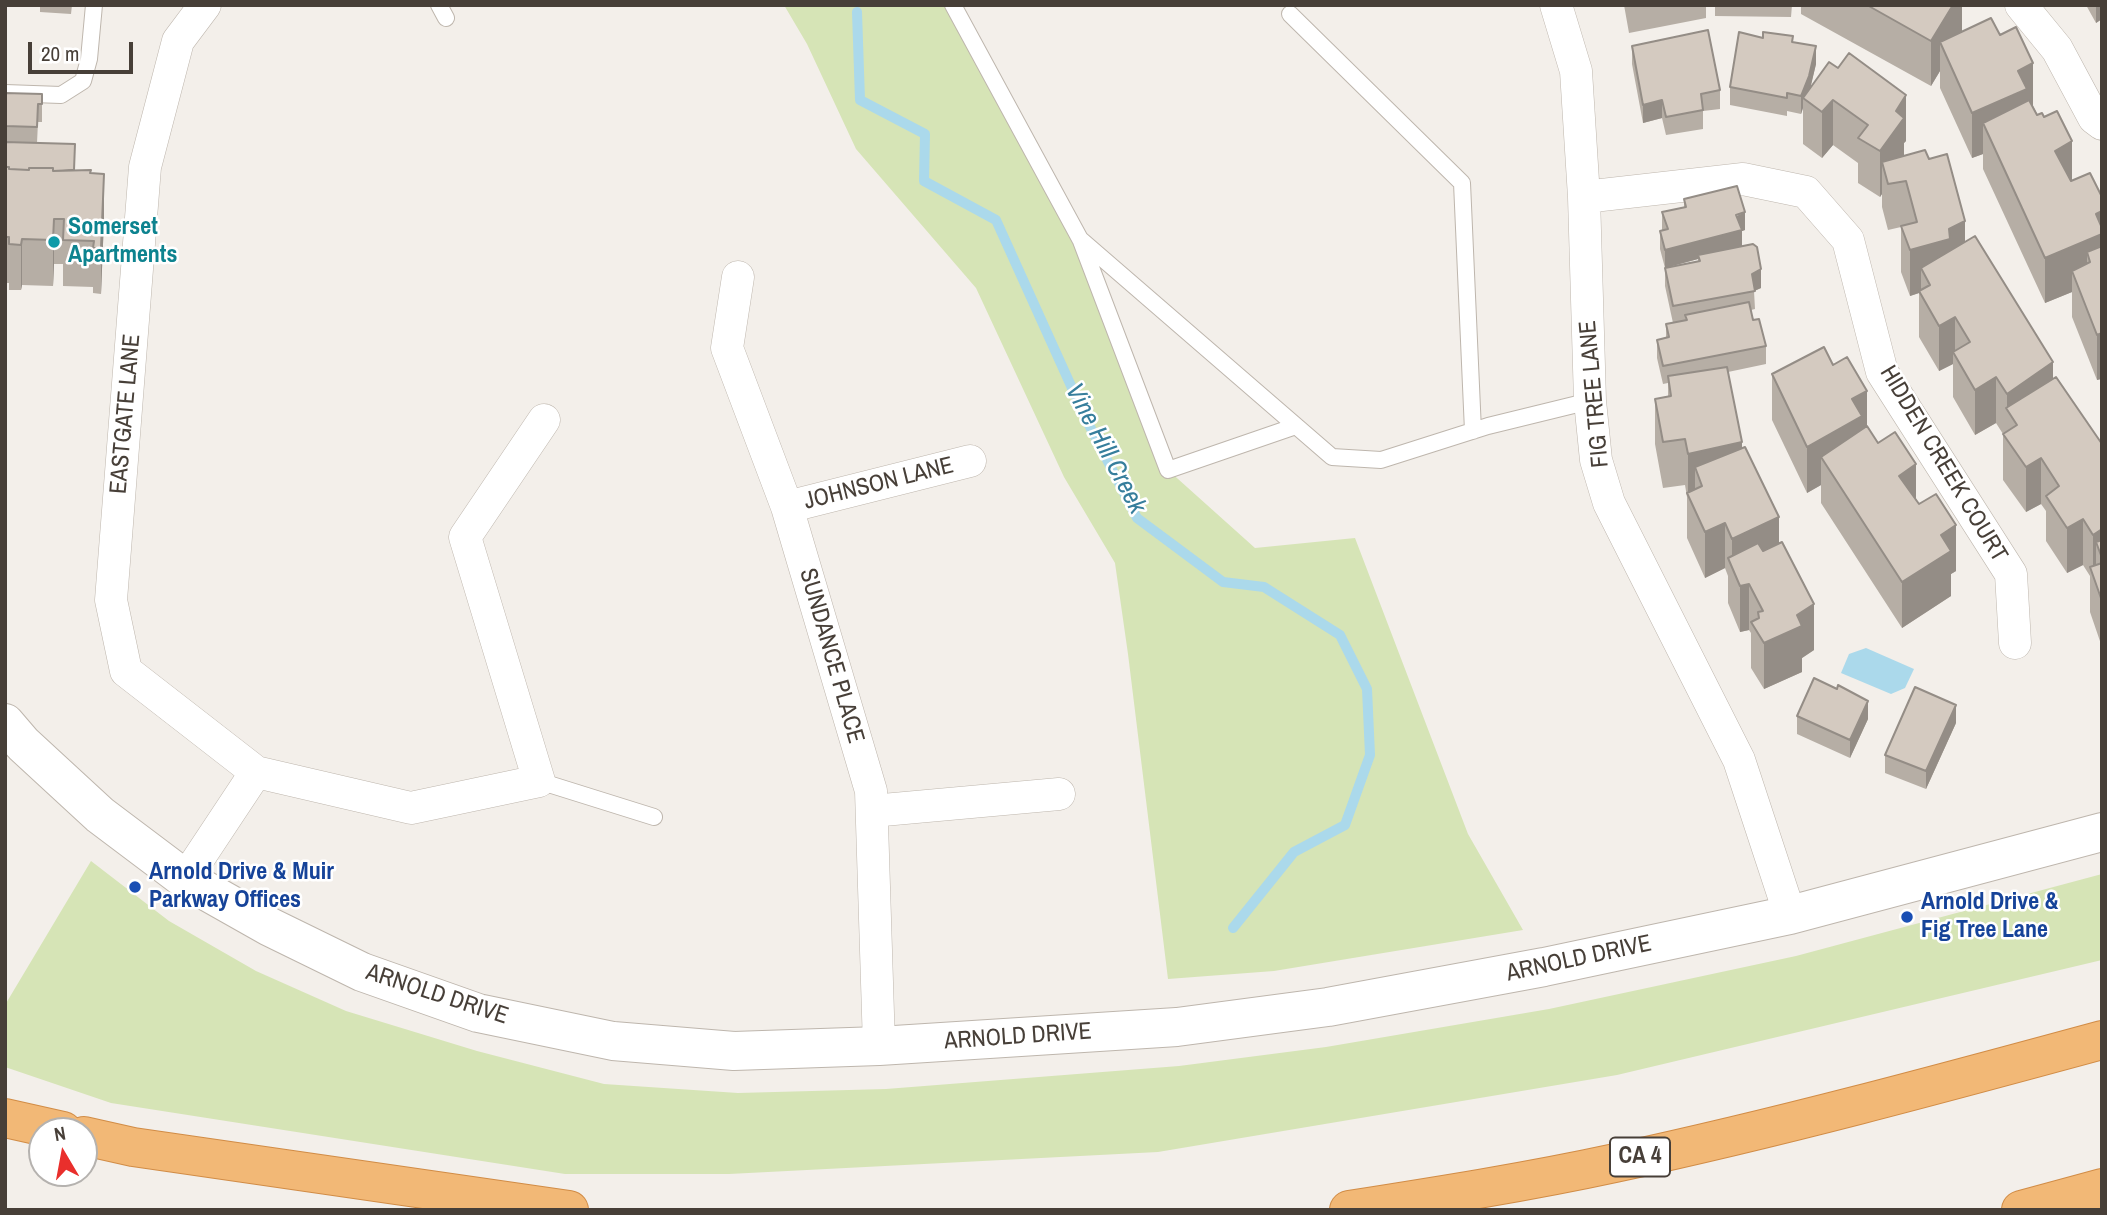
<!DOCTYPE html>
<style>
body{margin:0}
#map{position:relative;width:2107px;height:1215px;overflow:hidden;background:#f3efea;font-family:"Archivo Narrow",sans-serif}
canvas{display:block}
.frame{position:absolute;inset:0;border:7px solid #473f38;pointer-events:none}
.north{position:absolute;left:28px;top:1117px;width:70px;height:70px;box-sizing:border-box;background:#fff;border:2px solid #b5b2af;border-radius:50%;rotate:350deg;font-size:19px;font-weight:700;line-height:28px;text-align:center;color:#473f38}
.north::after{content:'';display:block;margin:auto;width:24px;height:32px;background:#e92f2c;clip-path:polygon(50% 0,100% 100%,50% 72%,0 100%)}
.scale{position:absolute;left:28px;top:42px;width:105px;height:32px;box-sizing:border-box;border:4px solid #473f38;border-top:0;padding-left:9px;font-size:21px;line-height:24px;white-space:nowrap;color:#473f38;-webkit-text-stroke:5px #fff;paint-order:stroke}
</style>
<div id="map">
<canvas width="2107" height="1215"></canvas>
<div class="frame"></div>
<div class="north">N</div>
<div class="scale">20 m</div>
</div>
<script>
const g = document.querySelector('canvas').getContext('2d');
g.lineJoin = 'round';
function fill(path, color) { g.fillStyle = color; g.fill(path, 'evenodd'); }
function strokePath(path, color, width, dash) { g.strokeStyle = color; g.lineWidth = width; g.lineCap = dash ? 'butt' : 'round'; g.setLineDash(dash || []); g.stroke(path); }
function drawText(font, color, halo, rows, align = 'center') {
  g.font = font + ' "Archivo Narrow",sans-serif'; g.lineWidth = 5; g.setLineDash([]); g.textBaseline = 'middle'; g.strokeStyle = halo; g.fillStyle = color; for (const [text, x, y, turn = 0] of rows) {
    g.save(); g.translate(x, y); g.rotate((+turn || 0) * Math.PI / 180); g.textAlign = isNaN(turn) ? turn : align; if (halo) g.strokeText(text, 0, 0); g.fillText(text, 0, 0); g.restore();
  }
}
const green = new Path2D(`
 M784 5H953L1080 239 1168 470 1255 548 1355 538 1468 834 1523 930 1274 971 1168 979 1128 654 1115 563 1064 477 976 288 856 149 807 44Z
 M91 861 169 921 256 971 346 1011 477 1051 604 1084 738 1093 886 1089 1179 1066 1326 1047 1549 1009 1796 956 2102 874V960L1617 1075 1158 1152 729 1174H565L111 1103 5 1067V1005Z`);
const water = new Path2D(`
 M1866 648 1914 669 1905 688 1891 694 1841 673 1849 654Z`);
const stream = new Path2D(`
 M857 12 860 100 925 134 924 181 996 220 1086 419 1137 518 1223 582 1264 587 1340 635 1367 689 1370 755 1345 825 1294 852 1233 928`);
const service = new Path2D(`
 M439 5 446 18
 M953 5 1080 239 1332 457 1381 460 1488 426 1590 401
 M1290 14 1462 183 1473 431
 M5 93 61 95 83 81 89 59 94 5
 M1081 241 1168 470 1296 426
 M539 781 654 817`);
const minor = new Path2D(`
 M205 5 178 41 145 167 111 600 126 671 256 772 411 808 539 781 465 537 544 420
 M1556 5 1576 71 1584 197 1590 401 1596 460 1609 503 1739 760 1790 915
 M2021 5 2057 49 2094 118 2102 124
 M1584 197 1743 179 1806 192 1848 240 1882 372 2011 574 2015 643
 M738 277 727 348 787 507 871 791 879 1046
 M787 507 970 461
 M872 811 1059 794
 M185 879 256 772`);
const tertiary = new Path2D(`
 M5 723 23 744 100 815 185 879 270 927 362 972 478 1013 613 1041 734 1051 879 1046 1177 1027 1328 1007 1544 967 1790 915 2102 832`);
const motorway = new Path2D(`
 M5 1118 63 1131
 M84 1136 133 1147 569 1210
 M1349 1210C1438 1196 1527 1182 1615 1163 1778 1128 1940 1084 2102 1040
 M2021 1210 2102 1188`);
const wall = new Path2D(`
 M40 5H72L71 14 40 12Z
 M1624 5H1706V18L1629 33Z
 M1715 5H1792L1791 17 1715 16Z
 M1801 5H1962V32L2033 106 2072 180 2102 197V401L2101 379 2097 380 2072 317V292L2045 303 1983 169V154L1972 158 1940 88V71L1931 86 1801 14Z
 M2086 5H2102V19L2096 23Z
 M1763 38 1793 43 1816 64 1810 88 1829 62 1906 141 1904 143V156L1965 242 2053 379 2102 444V647L2090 612V576L2083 565 2067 573 2046 541V511L2041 504 2026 512 2003 480V434L1996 423 1975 435 1953 397V364L1939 371 1919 337V293L1910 296 1901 272V227L1888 230 1882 207V194L1880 197 1858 183V163L1833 145 1822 158 1803 144V108L1801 114 1787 111V116L1730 105V87Z
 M1632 46 1720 90V109L1703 111V129L1666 135 1662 118 1643 123 1632 64Z
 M5 93 42 94V122H38L37 143 75 170 91 173 104 219 101 294 93 293V287L63 286V264H54L53 286 22 285 21 290H9V283H5Z
 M1684 199 1745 230 1742 231V247L1761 288 1754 291 1755 309 1751 310 1753 320 1766 346V364L1728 372 1742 449 1779 543 1814 650 1802 658V672L1764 689 1751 668V633L1749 630 1740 632 1728 603V576L1725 568 1705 578 1687 538V497L1685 485 1663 488 1655 444V399L1668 396V383L1663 384 1657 358V340L1666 338V324L1673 323 1665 286V268L1698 261V259L1665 268 1660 249V231L1662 230V212L1684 207Z
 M1833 365 1867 427 1916 500 1956 571 1951 574V596L1902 628 1821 503V485L1807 493 1772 420V374Z
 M1797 716 1868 719 1850 758 1797 734Z
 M1956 723 1926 789 1885 773V755Z`);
const shadedWall = new Path2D(`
 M1953 5H1962V36L1940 42V71L1931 86V41Z
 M2096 5H2102V19L2096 23Z
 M1816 46V64L1809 94 1803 98V108L1801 114V96Z
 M2033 63V109L1983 123V154L1972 158V113L2018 71Z
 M1906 95V141L1904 143V163L1882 162V194L1880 197V151L1896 111Z
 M1662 100V118L1643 123V105Z
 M1833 100V145L1822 158V112Z
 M2072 141V187L2055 151Z
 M104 174V219L101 294V248Z
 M2102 211V279L2090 262 2087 252V285L2072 271V292L2045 303V258L2096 214Z
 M1745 212V230L1742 231V248L1698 255V259L1665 268V250Z
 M54 219V264L53 286V240Z
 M1965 221V266L1930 285 1921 268V293L1919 291V293L1910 296V250Z
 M22 239V285L21 290V245Z
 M1761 269V288L1752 292V274Z
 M1955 317V354L1953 352V364L1939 371V326Z
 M2102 333 2101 379 2097 380V335Z
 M2053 362V407L2017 425 2007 410V394Z
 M1996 377V423L1975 435V390Z
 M1867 391V436L1821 457V485L1807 493V447L1852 399Z
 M1742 442V487L1702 486 1695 467V498L1688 494V454Z
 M2041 458V504L2026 512V467Z
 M1916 464V509L1899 476Z
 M1779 517V562L1732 567V539Z
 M2083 519V565L2067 573V528Z
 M1725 523V568L1705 578V532Z
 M1956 525V571L1951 574V596L1902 628V582L1941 535Z
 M2102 529V558L2096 542V578L2093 577V535Z
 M1749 584V630L1740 632V586Z
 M1814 604V650L1802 658V672L1764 689V643L1797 615Z
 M1868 701V719L1850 758V740Z
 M1956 705V723L1926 789V771Z`);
const building = new Path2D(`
 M1867 5H1953L1931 41Z
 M1991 18 2000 35 2016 27 2033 63 2018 71 2027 89 1972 113 1940 42Z
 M1708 30 1720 90 1701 94 1703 110 1666 117 1662 100 1643 105 1632 46Z
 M1739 32 1763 38V32L1793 36 1792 42 1816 46 1809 76 1801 96 1787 93V98L1730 87Z
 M1849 53 1906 95 1896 111 1904 118 1880 151 1858 138 1868 125 1833 100 1822 112 1803 98 1829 62 1838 68Z
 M5 93 42 94V104H38L37 127 5 126Z
 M2029 100 2037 115 2042 113 2044 117 2057 111 2072 141 2055 151 2071 181 2090 173 2102 197V211L2096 214 2102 228V234L2045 258 1983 123Z
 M5 142 75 144 74 170 53 171V168H29V170L9 169V167H5Z
 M1925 150 1929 159 1947 154 1965 221 1949 229 1950 239 1910 250 1901 226 1917 222 1906 181 1888 184 1882 162Z
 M5 167H9V169L29 170V168H53V171L91 170 90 173 104 174 101 248H93L94 241 63 240 64 219H54L53 240 22 239 21 245 9 244V237H5Z
 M1737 186 1745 212 1736 215 1742 230 1665 250 1660 231 1668 229 1662 212 1686 207 1684 199Z
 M1975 236 2053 362 2007 394 1996 377 1975 390 1953 352 1970 342 1955 317 1939 326 1919 291 1930 285 1921 268Z
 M1753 244 1757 247 1761 269 1752 274 1755 291 1673 306 1665 268 1700 261 1698 255Z
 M2102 246V333L2097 335 2072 271 2090 262 2087 252Z
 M1749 302 1753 320 1759 319 1766 346 1663 366 1657 340 1669 337 1666 324 1687 320 1685 315Z
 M1824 347 1833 365 1847 357 1867 391 1852 399 1862 416 1807 447 1772 374Z
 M1727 367 1742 442 1688 454 1685 439 1663 442 1655 399 1671 396 1668 376Z
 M2056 377 2102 444V529L2093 535 2083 519 2067 528 2046 496 2059 486 2041 458 2026 467 2003 434 2017 425 2006 408Z
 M1867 426 1878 443 1895 432 1916 464 1899 476 1919 504 1936 494 1956 525 1941 535 1951 551 1902 582 1821 457Z
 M1745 447 1779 517 1732 539 1725 523 1705 532 1687 493 1702 486 1695 467Z
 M2102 540V558L2096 542Z
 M1782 542 1814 604 1797 615 1802 626 1764 643 1751 622 1759 618 1758 612 1763 611 1749 584 1740 586 1728 558 1758 543 1763 551Z
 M2102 563V601L2090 567Z
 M1814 678 1837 689 1838 685 1868 701 1850 740 1797 716Z
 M1915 687 1956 705 1926 771 1885 755Z`);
const markers = [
 [54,242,7,"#0f9aa8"],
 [135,887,7,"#1a4fb4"],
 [1907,917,7,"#1a4fb4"]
];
const shields = [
 [1640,1157,60]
];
const shieldNames = [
 ["CA 4",1640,1157]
];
const cultureNames = [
 ["Somerset",68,228],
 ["Apartments",68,256]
];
const streetNames = [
 ["FIG TREE LANE",1595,394,-95],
 ["EASTGATE LANE",126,414,-85],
 ["HIDDEN CREEK COURT",1943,464,59],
 ["JOHNSON LANE",879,484,-14],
 ["SUNDANCE PLACE",831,656,74],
 ["ARNOLD DRIVE",1579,959,-12],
 ["ARNOLD DRIVE",437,995,18],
 ["ARNOLD DRIVE",1018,1037,-4]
];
const transitNames = [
 ["Arnold Drive & Muir",149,873],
 ["Parkway Offices",149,901],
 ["Arnold Drive &",1921,903],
 ["Fig Tree Lane",1921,931]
];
const waterNames = [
 ["Vine Hill Creek",1105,449,62]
];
fill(green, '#d6e4b6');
fill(water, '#abd9eb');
strokePath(stream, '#abd9eb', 10);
strokePath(service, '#beb6ad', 18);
strokePath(minor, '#beb6ad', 33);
strokePath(tertiary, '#beb6ad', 40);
strokePath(motorway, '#d18c46', 40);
strokePath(service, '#fff', 16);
strokePath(minor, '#fff', 32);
strokePath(tertiary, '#fff', 38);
strokePath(motorway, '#f2b876', 38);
fill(wall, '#b6aea5');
fill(shadedWall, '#948d86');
fill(building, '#d4cac0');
strokePath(building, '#948d86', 2);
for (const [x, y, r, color] of markers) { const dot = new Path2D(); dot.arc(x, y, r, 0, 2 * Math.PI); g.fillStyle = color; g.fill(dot); strokePath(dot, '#fff', 2.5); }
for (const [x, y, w] of shields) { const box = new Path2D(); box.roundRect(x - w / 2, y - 19.5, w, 39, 5); g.fillStyle = '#fff'; g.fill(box); strokePath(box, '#473f38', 2); }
drawText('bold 23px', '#473f38', null, shieldNames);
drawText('bold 24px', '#0d838f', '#fff', cultureNames, 'left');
drawText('24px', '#473f38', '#fff', streetNames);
drawText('bold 24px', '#164399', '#fff', transitNames, 'left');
drawText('italic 26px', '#367e9c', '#fff', waterNames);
</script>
